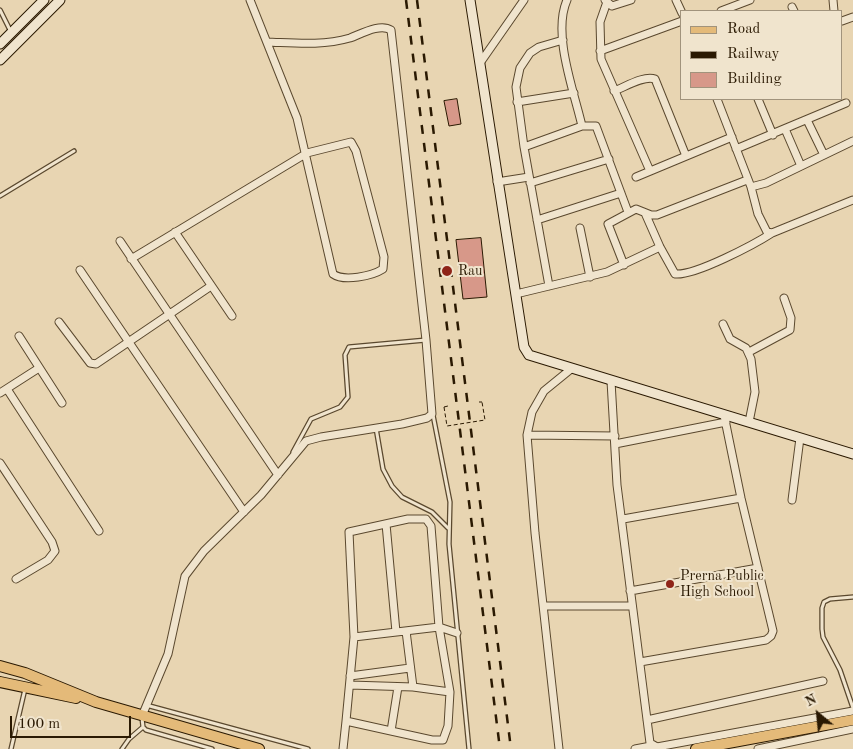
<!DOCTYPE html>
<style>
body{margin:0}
#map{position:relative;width:853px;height:749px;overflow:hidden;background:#e8d5b2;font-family:"Old Standard TT",serif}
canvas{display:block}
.legend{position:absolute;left:680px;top:10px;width:162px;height:90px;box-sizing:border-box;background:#f0e4cd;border:1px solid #a1937c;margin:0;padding:6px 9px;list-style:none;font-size:15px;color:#2a1902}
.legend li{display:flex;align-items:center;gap:10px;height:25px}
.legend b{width:25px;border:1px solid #a1937c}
.north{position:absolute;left:793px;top:689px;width:50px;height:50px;-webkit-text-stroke:4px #f0e4cd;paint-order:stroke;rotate:332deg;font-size:14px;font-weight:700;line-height:20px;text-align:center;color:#2a1902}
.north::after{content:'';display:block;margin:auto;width:18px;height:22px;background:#2a1902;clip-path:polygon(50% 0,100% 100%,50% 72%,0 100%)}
.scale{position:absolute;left:10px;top:716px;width:121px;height:22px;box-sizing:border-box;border:2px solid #2a1902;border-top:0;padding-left:6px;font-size:15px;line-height:18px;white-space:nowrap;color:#2a1902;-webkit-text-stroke:4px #f0e4cd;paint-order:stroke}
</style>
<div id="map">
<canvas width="853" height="749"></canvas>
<ul class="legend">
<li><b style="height:6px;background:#e4ba79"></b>Road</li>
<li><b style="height:6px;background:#2a1902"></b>Railway</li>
<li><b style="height:14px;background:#d79889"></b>Building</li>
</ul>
<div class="north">N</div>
<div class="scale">100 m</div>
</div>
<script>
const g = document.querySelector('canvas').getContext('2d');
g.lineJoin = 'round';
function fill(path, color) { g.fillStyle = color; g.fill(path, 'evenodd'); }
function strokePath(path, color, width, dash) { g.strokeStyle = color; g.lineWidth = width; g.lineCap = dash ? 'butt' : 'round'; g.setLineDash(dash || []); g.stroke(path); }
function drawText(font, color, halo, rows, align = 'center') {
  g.font = font + ' "Old Standard TT",serif'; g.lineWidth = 4; g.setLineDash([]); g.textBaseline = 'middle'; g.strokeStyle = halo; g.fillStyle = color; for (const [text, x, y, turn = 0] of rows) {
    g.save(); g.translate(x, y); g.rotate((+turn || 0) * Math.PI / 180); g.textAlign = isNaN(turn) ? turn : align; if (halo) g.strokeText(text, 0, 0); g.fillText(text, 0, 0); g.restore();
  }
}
const building = new Path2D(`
 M457 99 461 124 449 126 444 101Z
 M481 238 487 297 463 299 456 240Z`);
const path = new Path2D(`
 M479 402H482
 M444 407 448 406`);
const lane = new Path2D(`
 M0 10 11 32
 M0 196 74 151
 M433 415 450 502 449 544 469 749
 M376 428 383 469 392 486 402 497 432 512 448 528
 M293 452 311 419 340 407 348 397 345 355 349 347 426 340
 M853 597 830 599 824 602 822 608V629L823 637 840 670 853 708
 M146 705 308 749
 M142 718 143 727 146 730 212 749
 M11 749 25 689
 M122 749 129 739 143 727`);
const street = new Path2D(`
 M567 0C552 34 574 91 582 126
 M605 0 612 6 631 0
 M676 0 682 13
 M833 0 834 11
 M607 2 600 22 601 59 650 171
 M792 7 794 11
 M721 11 750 0
 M842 21 853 17
 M600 51 682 21
 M480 63 524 0
 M614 91C625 87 644 75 655 79L686 156
 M717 99 751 187 766 183 853 141
 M758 99 773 135
 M517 102 574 93
 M807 120 824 155
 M785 129 801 166
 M524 147 582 126H596L628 212
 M736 149 846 103
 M636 177 732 137
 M497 182 529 177
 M530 183 609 159
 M751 187 758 214 767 232 772 233 853 200
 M645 213 660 247 675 274C695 276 755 244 772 233
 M537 220 621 193
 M580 228 590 277
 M175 232 232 316
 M120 241 278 475
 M131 259 307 153 351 142 356 151 384 257 383 269C372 276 344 282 333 274L297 118 250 0
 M624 265 608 224 636 209 651 215H657L747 180
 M80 270 244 512
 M549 286 524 147 516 87 520 68 530 53 539 47 563 40
 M516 294 607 272 660 247
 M59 322 90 363 96 364 211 286
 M723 324 730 339 746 348 751 359 755 392 749 422
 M19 336 62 403
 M749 352 790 330 791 318 784 298
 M611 381 617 485 650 743 657 747 853 711
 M7 389 99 531
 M0 393 39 368
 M527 435 615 436
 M615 444 726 422
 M0 463 52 542 55 551 48 560 16 579
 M792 500 800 438
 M623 519 741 498
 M386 524 396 632
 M630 591 758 568
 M544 606H632
 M406 631 413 687
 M640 662 766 640 771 636 773 631 741 498 724 415
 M350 676 410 668
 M350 685 413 687 450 692 439 627 354 637
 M142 716 168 654 185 576 204 551 261 495 306 441 321 437 402 424 427 418 432 414 426 340 391 30C380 23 361 34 350 38 322 46 295 43 267 42
 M647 720 823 681
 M346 721 354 637 349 532 408 519H426L431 526 439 627 457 633
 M391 731 432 740H443L448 726 450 692
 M343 749 346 721 391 731 398 687
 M559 749 535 533 527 435 532 412 544 391 571 369
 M635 749 651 746
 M758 749 853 729`);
const secondary = new Path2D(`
 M470 0 524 347 529 355 853 454
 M0 44 44 0
 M0 60 60 0`);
const primary = new Path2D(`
 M0 666 25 673 96 702 259 749
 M0 682 76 698
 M696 749 853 720`);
const rail = new Path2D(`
 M406 0 500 749
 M417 0 511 749`);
const pathBridge = new Path2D(`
 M444 407 447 426 485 420 482 402`);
const markers = [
 [447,271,6,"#8f2418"],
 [670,584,5,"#8f2418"]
];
const poiNames = [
 ["Rau",458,271],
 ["Prerna Public",680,576],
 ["High School",680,592]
];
fill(building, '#d79889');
strokePath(building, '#2a1902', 1);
strokePath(lane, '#5a482e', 5.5);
strokePath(street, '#5a482e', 9);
strokePath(secondary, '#2a1902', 11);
strokePath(primary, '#2a1902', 12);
strokePath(path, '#2a1902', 1, [4, 2.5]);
strokePath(lane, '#f0e4cd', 3);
strokePath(street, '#f0e4cd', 7);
strokePath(secondary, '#f0e4cd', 9);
strokePath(primary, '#e4ba79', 10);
strokePath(rail, '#2a1902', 2.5, [9, 9]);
strokePath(pathBridge, '#2a1902', 1, [4, 2.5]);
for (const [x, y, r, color] of markers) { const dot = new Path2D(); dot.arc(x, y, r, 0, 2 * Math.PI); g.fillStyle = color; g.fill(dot); strokePath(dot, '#f0e4cd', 2); }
drawText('14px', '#2a1902', '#f0e4cd', poiNames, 'left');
</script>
